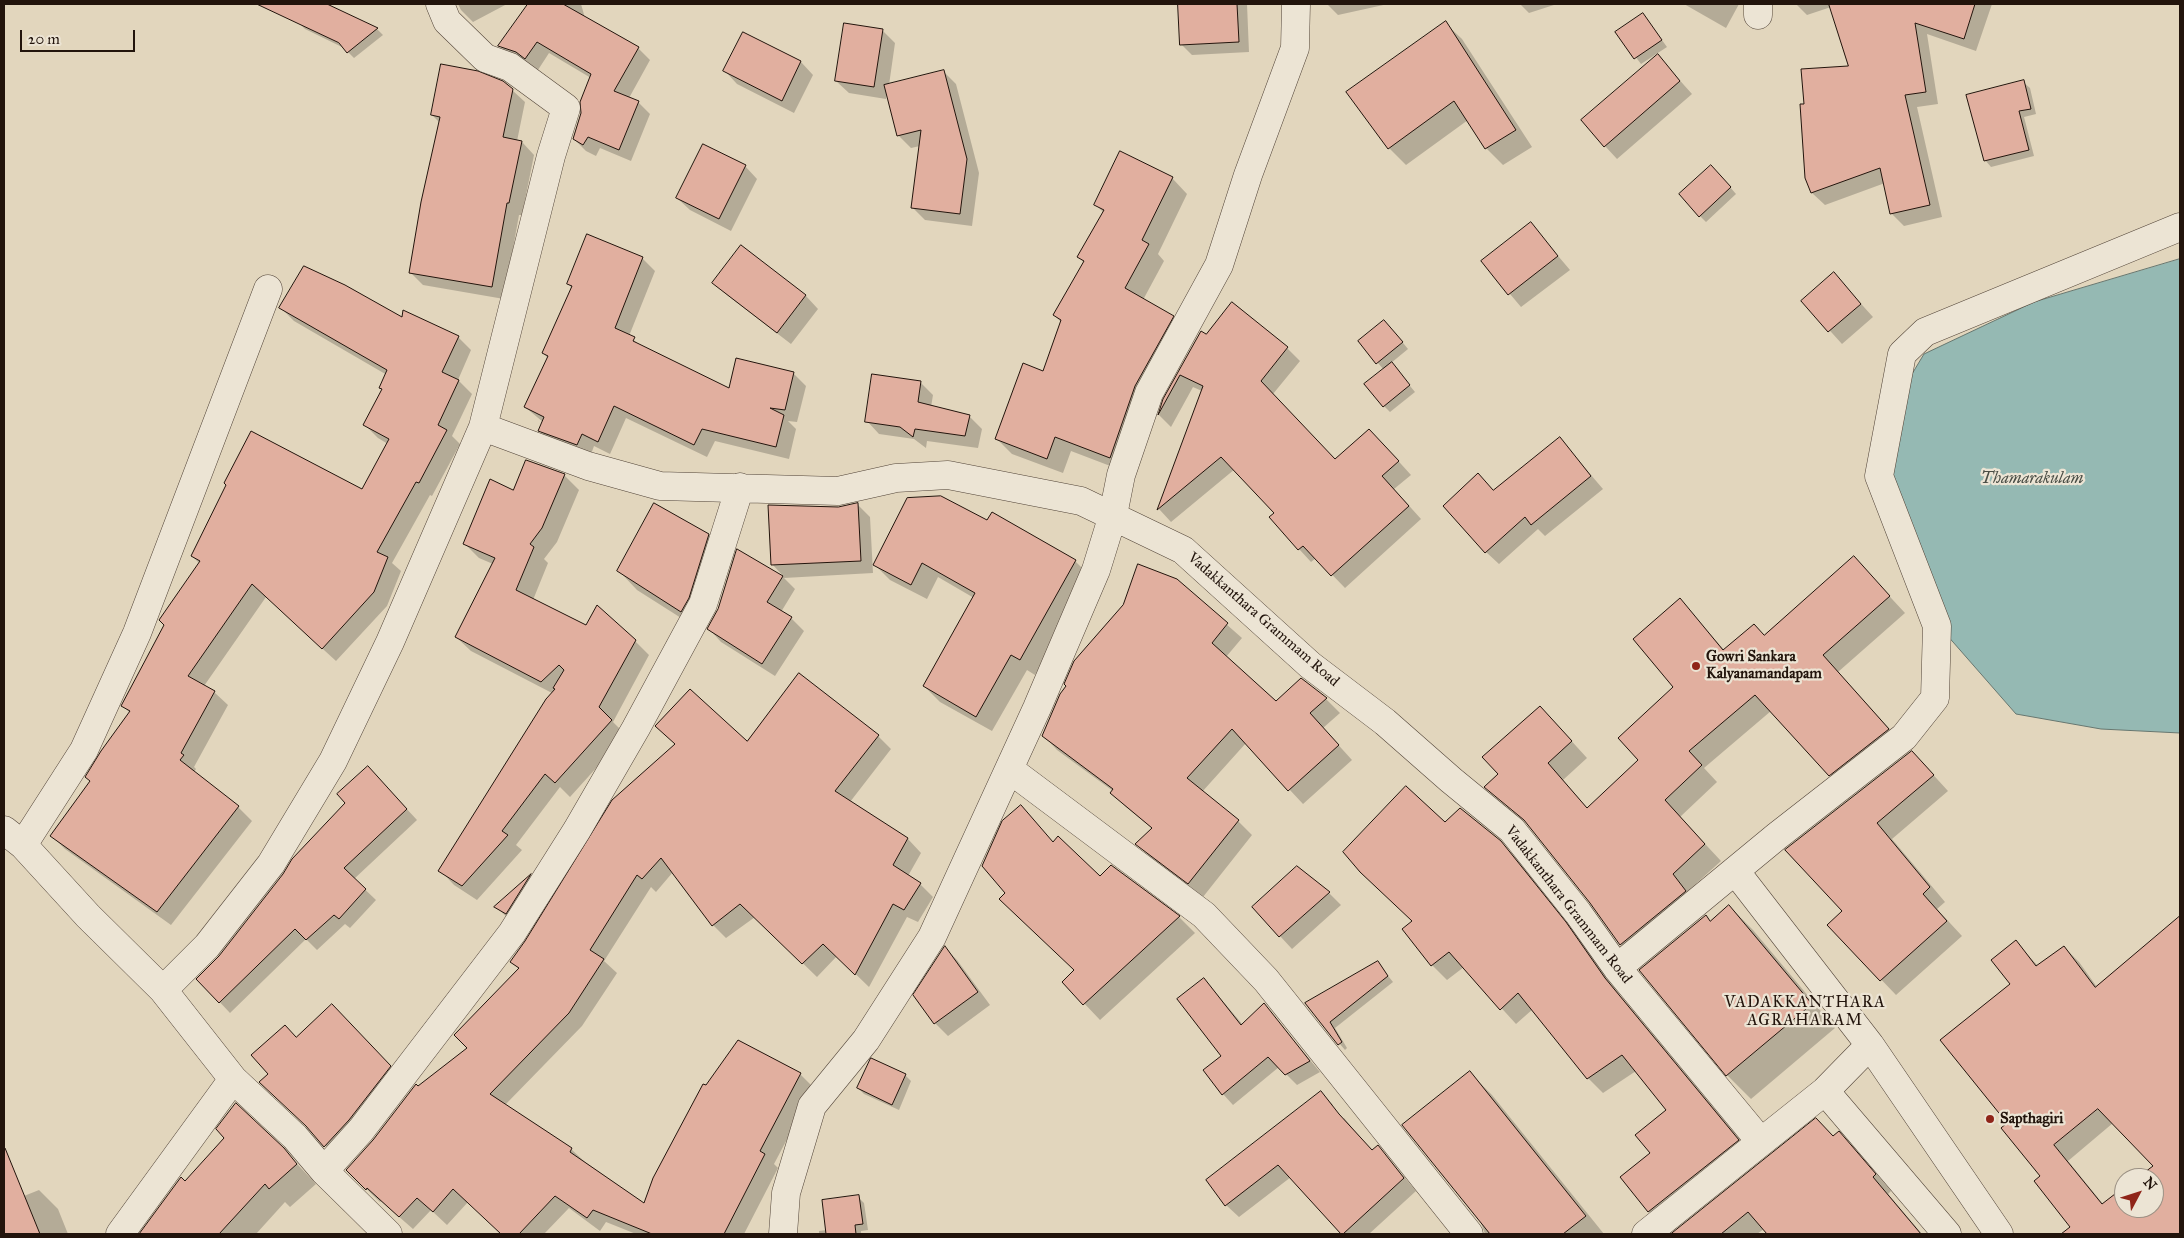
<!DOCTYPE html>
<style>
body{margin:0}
#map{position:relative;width:2184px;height:1238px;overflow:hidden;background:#e2d6bd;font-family:"IM FELL Great Primer",serif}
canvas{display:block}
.frame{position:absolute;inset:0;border:5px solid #22140c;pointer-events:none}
.north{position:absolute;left:2114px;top:1168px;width:50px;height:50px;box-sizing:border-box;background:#ece4d4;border:1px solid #9b9184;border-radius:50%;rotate:50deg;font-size:14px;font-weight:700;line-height:20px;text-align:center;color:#22140c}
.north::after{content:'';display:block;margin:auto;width:18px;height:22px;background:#8f2418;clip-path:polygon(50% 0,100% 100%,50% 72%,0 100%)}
.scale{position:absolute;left:20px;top:30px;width:115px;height:22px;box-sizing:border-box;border:2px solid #22140c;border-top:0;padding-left:6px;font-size:15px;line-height:18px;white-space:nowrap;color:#22140c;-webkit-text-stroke:4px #ece4d4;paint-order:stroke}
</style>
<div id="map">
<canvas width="2184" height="1238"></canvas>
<div class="frame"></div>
<div class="north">N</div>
<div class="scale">20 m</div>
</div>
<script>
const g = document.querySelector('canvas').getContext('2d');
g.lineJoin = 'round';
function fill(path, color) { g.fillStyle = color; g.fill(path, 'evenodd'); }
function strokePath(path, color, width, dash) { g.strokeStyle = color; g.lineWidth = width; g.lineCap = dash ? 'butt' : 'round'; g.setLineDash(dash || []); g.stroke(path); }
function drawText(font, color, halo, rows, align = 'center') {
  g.font = font + ' "IM FELL Great Primer",serif'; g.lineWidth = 4.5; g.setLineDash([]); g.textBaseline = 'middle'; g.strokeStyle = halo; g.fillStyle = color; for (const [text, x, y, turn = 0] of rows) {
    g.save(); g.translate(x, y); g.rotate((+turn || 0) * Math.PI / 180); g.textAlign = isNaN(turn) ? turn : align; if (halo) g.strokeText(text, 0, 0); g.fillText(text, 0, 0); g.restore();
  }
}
const water = new Path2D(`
 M2180 259V733L2101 729 2016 714 1939 626 1883 512 1885 419 1924 354 2034 302Z`);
const shadow = new Path2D(`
 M308 4H324L377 29 383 35 354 58 344 48 305 29 299 23Z
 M458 4H507L473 22 461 10Z
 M530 4H581L585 18 638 48 650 60 629 98 638 102 650 114 631 161 600 148 596 156 586 151 574 139 591 78 549 53 538 70 529 64 512 58 500 46Z
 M1179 4H1247L1249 52 1192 55 1181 44Z
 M1327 4H1388L1338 15Z
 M1520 4H1557L1529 13Z
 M1684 4H1739L1726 28Z
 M1796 4H1992L1976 51 1927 34 1938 104 1917 107 1942 217 1904 226 1892 214 1885 183 1825 205 1812 193 1806 178 1805 105 1850 67 1831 7 1807 15Z
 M1643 14 1667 47 1641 64 1617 32Z
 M1445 23 1462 39 1532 147 1503 165 1486 148 1468 120 1406 165 1389 148Z
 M883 31 895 43 889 85 943 71 956 84 979 173 972 226 925 220 912 207 920 146 911 148 899 136 887 92 886 99 849 93 836 81Z
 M743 34 801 62 813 75 794 113 737 84 725 71Z
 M1658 56 1692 94 1617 159 1605 146Z
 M2023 82 2030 88 2036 114 2024 117 2034 156 1991 167 1985 160Z
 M512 90 525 102 517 141 522 142 534 155 522 215H519L504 299 423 285 410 272 440 123 432 115Z
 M745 166 757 179 731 231 690 210 677 198Z
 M1717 172 1736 194 1706 222 1700 216Z
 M1172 178 1187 194 1158 254 1164 261 1143 300 1173 317 1188 332 1126 472 1071 451 1063 473 1012 454 997 439 1044 373 1062 323 1054 315 1084 263 1079 257 1104 213 1096 205Z
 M1531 224 1570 270 1521 307 1483 262Z
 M742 247 806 296 818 309 791 344 727 295 714 283Z
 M642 258 655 271 629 336 643 348 729 390 793 373 806 386 797 422 788 421 796 429 789 459 715 441 707 457 626 418 610 454 594 446 590 457 552 443 539 430 543 422 525 407 548 358 543 353 572 288 568 284Z
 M1834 274 1873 317 1842 344 1803 301Z
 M1232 304 1287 348 1300 361 1273 394 1335 460 1382 443 1411 475 1394 489 1421 519 1345 588 1316 558 1311 562 1299 549 1276 513 1235 469 1171 522 1159 509 1202 391 1193 387 1171 427 1159 415 1164 400 1201 333 1207 336Z
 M281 308 403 319 458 337 471 350 458 380 472 394 452 436 460 444 432 496 430 495 392 563 401 571 387 606 336 661 266 597 204 686 214 692 228 705 194 767 196 769 194 772 238 807 252 821 171 925 65 849 52 836 91 781 130 713 123 706 199 563 192 556 362 491 388 444 378 438 365 425 383 390 387 375 294 321Z
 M1390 327 1408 349 1391 363 1415 392 1390 412 1384 406V370L1359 341Z
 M920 382 933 395 931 407 969 416 982 429 978 448 927 441 926 448 914 439 879 434 867 421Z
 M1560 439 1603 489 1545 536 1538 529 1499 564 1486 552 1478 475 1494 491Z
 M564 475 579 490 557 542 544 559 548 563 533 600 587 627 635 641 649 655 613 722 626 735 570 797 560 787 516 845 522 850 477 900 454 885 440 870 552 693 471 651 456 637 493 564 479 558 465 544 514 491Z
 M857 504 870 517 873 573 784 578 795 589 781 612 791 618 804 631 775 676 721 642 709 629 719 609 737 551 784 577 773 565 838 508Z
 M992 514 1075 561 1091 577 1035 675 1027 670 992 731 940 702 924 686 974 598 938 577 927 599 890 580 874 564 988 522Z
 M708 535 727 554 700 630 637 590 619 571Z
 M1854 558 1905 613 1838 672 1904 745 1846 791 1771 711 1704 768 1717 782 1680 817 1721 861 1688 891 1701 907 1637 960 1621 944 1591 903 1532 828 1486 787 1556 724 1587 758 1563 780 1588 809 1640 760 1675 687 1680 600 1725 651 1765 637Z
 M1176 580 1242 638 1226 657 1276 702 1326 699 1340 713 1323 728 1352 760 1303 804 1246 743 1202 792 1238 821 1252 835 1203 897 1151 858 1137 844 1153 829 1126 807 1112 793 1113 791 1057 750 1043 735Z
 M878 736 891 749 850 802 908 839 921 853 908 876 920 884 933 897 918 922 907 917 869 987 837 956 817 977 755 917 726 938 713 925 673 872 656 892 651 887 604 961 617 973 582 1026 505 1105 571 1149 585 1162 644 1204 706 1087 739 1041 800 1074 814 1088 774 1164 778 1168 744 1234H636L606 1222 600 1231 569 1208 544 1234H502L468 1202 447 1225 431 1210 413 1229 381 1201 380 1202 347 1170 418 1088 469 1048 519 969 511 962 747 743Z
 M1927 768 1948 791 1892 839 1945 902 1937 909 1962 936 1896 995 1829 925 1843 911 1786 850Z
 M378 778 417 820 354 879 376 900 350 928 345 924 317 950 306 939 230 1013 198 979 220 957Z
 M1021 807 1054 843 1100 877 1111 867 1179 917 1195 933 1100 1020 1064 982 1076 971 1007 893Z
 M1445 824 1500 842 1516 858 1580 939 1620 995 1753 1155 1664 1227 1649 1212 1622 1177 1651 1153 1667 1110 1636 1071 1603 1093 1588 1078 1533 1009 1516 1024 1464 967 1447 980 1432 965 1414 921Z
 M531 875 543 887 509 919 496 907Z
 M1329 893 1341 905 1292 949 1280 936Z
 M1729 906 1753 930 1835 1028 1751 1099 1727 1075 1711 922Z
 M2180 918V1133L2145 1096 2068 1161 2103 1204 2124 1189V1208H2154V1178H2139L2148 1171 2163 1186 2180 1208V1234H2078L2035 1182 2042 1177 2008 1123 2012 985 2016 942 2038 966 2064 947 2079 962 2097 987Z
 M945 948 957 960 990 1005 948 1036 935 1023 915 995Z
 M1377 962 1393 982 1335 1028 1347 1048 1345 1050 1306 1004Z
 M1204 979 1243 1025 1264 1005 1320 1072 1297 1085 1279 1067 1233 1105 1223 1094V1056Z
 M344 1018 402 1079 338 1159 310 1129 270 1074 297 1038Z
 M1470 1073 1492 1095 1604 1234H1485L1480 1220Z
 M905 1075 911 1081 899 1110 864 1094 858 1088Z
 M1321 1093 1333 1105H1330L1342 1120 1344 1118 1372 1151 1378 1146 1416 1191 1369 1234H1343L1291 1177 1239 1217 1226 1205Z
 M1816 1120 1834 1137 1839 1133 1855 1149 1891 1191 1888 1194 1922 1234H1769L1764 1229 1757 1234H1673Z
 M283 1149 316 1184 290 1207 285 1202 256 1234H141L181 1179 185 1182Z
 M39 1190 58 1209 68 1234H4V1204Z
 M858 1197 864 1203 868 1230 861 1231V1234H819V1231L827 1230Z`);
const building = new Path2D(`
 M257 4H327L378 28 347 53 339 43Z
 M528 4H563L639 47 614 91 639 101 619 150 588 137 583 145 573 139 581 113 580 102 591 74 537 42 525 59 516 52 498 46Z
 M1178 4H1237L1239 42 1180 45Z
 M1829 4H1975L1964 39 1915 23 1926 92 1905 95 1930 205 1890 214 1880 168 1811 193 1805 178 1800 104H1804L1801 69 1848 66Z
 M1643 13 1662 40 1634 59 1615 32Z
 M1446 21 1516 130 1485 149 1454 101 1388 149 1346 92Z
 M844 23 883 29 874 87 835 81Z
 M743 32 801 61 782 101 723 71Z
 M1658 54 1680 81 1604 147 1581 120Z
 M441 64 478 71 503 81 513 89 503 137 522 141 509 203H507L492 287 409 273 421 202 440 117 431 115Z
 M944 70 967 159 960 214 911 208 921 130 897 136 884 85Z
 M2024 80 2031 109 2019 111 2029 150 1984 161 1966 95Z
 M703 144 746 165 719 219 676 198Z
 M1120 151 1173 177 1142 240 1149 244 1125 288 1174 316 1135 386 1110 458 1055 437 1047 459 995 439 1023 363 1043 371 1061 320 1053 315 1084 261 1077 257 1104 210 1094 205Z
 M1711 165 1731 187 1699 217 1679 194Z
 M1531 222 1558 256 1508 295 1481 261Z
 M587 234 643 257 615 328 635 337 633 341 729 388 736 358 794 372 785 410 770 408 784 415 776 447 702 429 694 445 614 406 598 442 582 434 577 445 538 431 544 417 524 407 548 356 542 353 572 286 567 284Z
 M741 245 806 295 777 333 712 283Z
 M304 266 345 285 402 317 403 310 459 336 442 372 459 380 438 425 447 430 419 483 416 482 377 552 388 557 374 592 322 649 252 584 188 676 215 691 181 753 184 755 180 760 239 806 157 912 50 836 90 781 85 777 101 751 130 711 121 706 164 625 159 620 200 561 191 556 226 485 224 483 251 431 362 489 389 439 363 425 382 389 379 388 387 370 279 308Z
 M1834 272 1861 304 1828 332 1801 301Z
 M1232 302 1288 347 1261 381 1335 459 1369 429 1399 461 1382 476 1409 506 1331 576 1303 546 1298 550 1269 517 1274 513 1221 457 1157 510 1203 386 1180 375 1158 415 1163 399 1201 331 1206 334Z
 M1384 320 1403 342 1376 364 1358 341Z
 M1392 362 1410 385 1383 407 1364 384Z
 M872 374 921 381 918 402 970 415 965 436 915 429 913 437 900 427 865 422Z
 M1560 437 1591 476 1531 525 1525 517 1485 553 1443 506 1478 473 1493 490Z
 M526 460 565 474 542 528 530 544 534 547 516 590 586 625 597 605 636 640 599 707 612 720 555 783 545 774 502 831 508 835 462 886 438 871 546 699 555 689 553 688 564 670 559 665 541 682 455 637 495 558 463 544 490 479 513 490Z
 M941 496 987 520 992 512 1076 560 1020 660 1011 655 976 717 923 686 975 593 922 563 911 585 873 565 907 498Z
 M654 503 709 534 689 598 681 612 617 571Z
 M858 503 861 561 771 565 768 505 838 507Z
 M737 549 783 576 767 602 792 617 762 664 707 629 718 609Z
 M1854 556 1890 596 1823 655 1889 729 1829 776 1755 695 1689 751 1702 765 1665 800 1705 844 1673 874 1686 891 1620 945 1590 903 1524 820 1484 787 1498 774 1482 757 1540 706 1572 741 1548 763 1587 808 1638 760 1618 738 1673 687 1633 639 1680 598 1723 650 1754 624 1764 635Z
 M1138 564 1177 579 1228 623 1212 643 1276 701 1301 678 1327 698 1310 713 1339 745 1288 791 1232 729 1187 778 1239 820 1188 884 1135 844 1152 828 1110 793 1113 789 1042 736 1060 694 1066 686 1064 684 1074 661 1123 605Z
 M799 673 879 735 835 791 908 838 893 865 921 883 904 910 893 904 855 975 823 944 802 964 740 904 712 926 661 858 642 879 637 875 590 950 604 959 569 1013 490 1094 572 1148 570 1152 644 1203 653 1178 703 1084 706 1085 738 1040 801 1073 760 1151 765 1154 724 1234H652L593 1210 587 1218 555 1196 519 1234H501L453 1189 433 1212 417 1198 399 1217 367 1188 366 1190 346 1170 373 1140 416 1084 418 1086 467 1048 454 1035 519 968 510 962 525 941 612 800 675 744 655 726 690 689 747 741Z
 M1912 751 1934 775 1877 823 1930 887 1923 894 1947 921 1880 981 1827 925 1842 911 1785 850Z
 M368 766 407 809 344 868 366 889 339 919 334 915 306 940 295 929 219 1003 196 979 219 956 283 874 292 859 345 803 337 794Z
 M1406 786 1445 822 1460 808 1501 841 1566 922 1605 978 1739 1140 1648 1212 1620 1177 1650 1153 1635 1135 1666 1110 1622 1055 1587 1079 1518 993 1500 1010 1449 952 1431 966 1402 929 1412 921 1360 872 1343 852Z
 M1021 805 1053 842 1058 836 1100 876 1111 865 1180 916 1083 1005 1062 982 1074 970 999 899 1005 893 982 866 1002 821Z
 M1297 866 1330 892 1279 937 1252 907Z
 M531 874 506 914 494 907Z
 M1729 905 1812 1004 1726 1076 1639 970 1706 915 1710 921Z
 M2180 916V1234H2061L2070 1227 2034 1181 2040 1176 2001 1128 2007 1123 1940 1040 2010 984 1991 960 2016 940 2036 966 2064 946 2095 987ZM2098 1109 2153 1166 2137 1178H2154V1208H2124V1187L2102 1204 2054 1145Z
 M945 946 978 992 934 1024 913 995Z
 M1378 961 1388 976 1330 1022 1342 1042 1338 1045 1305 1003Z
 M1204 978 1241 1025 1264 1003 1310 1061 1285 1075 1268 1057 1222 1095 1203 1070 1221 1056 1177 999Z
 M332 1004 391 1066 349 1120 324 1147 306 1126 259 1082 268 1074 251 1055 285 1025 296 1037Z
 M871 1058 906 1074 892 1105 857 1088Z
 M1470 1071 1586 1216 1563 1234H1490L1402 1125Z
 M1321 1091 1339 1114 1372 1150 1378 1145 1404 1178 1343 1234H1341L1278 1165 1225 1206 1206 1180Z
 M236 1103 284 1148 297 1164 269 1189 265 1184 219 1234H139L181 1177 185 1181 224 1138 216 1129Z
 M1816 1118 1833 1136 1839 1131 1876 1174 1873 1177 1921 1234H1767L1748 1212 1721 1234H1671Z
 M4 1148H5L40 1234H4Z
 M859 1195 863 1224 855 1225 856 1234H826L822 1200Z`);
const minor = new Path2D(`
 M440 4 447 21 485 58 510 67 566 108 551 156 483 427 588 466 660 486 838 491 896 478 948 475 1081 501 1183 550 1310 665 1385 722 1451 780 1512 830 1578 913 1617 968 1761 1142 1825 1091 1870 1045
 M1758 15V4
 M268 289 137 633 84 750 23 845 88 916 163 990 207 946 271 864 333 761 390 642 483 427
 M1009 769 1204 915 1266 980 1469 1234
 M4 830 23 845
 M1736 872 1870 1045 1999 1234
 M1617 968 1777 836 1904 737 1935 698 1937 626 1879 476 1902 354 1925 332 2180 227
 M163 990 233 1079 295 1137 324 1171 361 1130 512 933 577 830 636 728 703 604 740 487
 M1825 1091 1947 1234
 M324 1171 388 1234
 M120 1234 233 1079
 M783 1234 786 1193 812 1106 866 1040 932 937 1037 708 1096 570 1113 515 1121 475 1149 393 1219 265 1248 175 1295 48 1296 4
 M1646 1234 1761 1142`);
const markers = [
 [1696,666,5,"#8f2418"],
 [1990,1119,5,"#8f2418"]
];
const streetNames = [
 ["Vadakkanthara Grammam Road",1263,620,41],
 ["Vadakkanthara Grammam Road",1568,905,52]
];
const poiNames = [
 ["Gowri Sankara",1706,657],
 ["Kalyanamandapam",1706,674],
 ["Sapthagiri",2000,1119]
];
const waterNames = [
 ["Thamarakulam",2032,479]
];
const neighbourhoodNames = [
 ["VADAKKANTHARA",1805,1003],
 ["AGRAHARAM",1805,1021]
];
fill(water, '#95b9b3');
strokePath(water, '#677770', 1);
fill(shadow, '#0003');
fill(building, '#e1af9f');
strokePath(building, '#22140c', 1);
strokePath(minor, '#524438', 29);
strokePath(minor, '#ece4d4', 28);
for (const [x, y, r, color] of markers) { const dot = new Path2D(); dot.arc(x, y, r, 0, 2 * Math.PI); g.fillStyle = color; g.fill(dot); strokePath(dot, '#ece4d4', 2); }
drawText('15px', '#22140c', '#ece4d4', streetNames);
drawText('bold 15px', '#22140c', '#ece4d4', poiNames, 'left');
drawText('italic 16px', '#4a4e46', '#ece4d4', waterNames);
g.letterSpacing = '1px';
drawText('16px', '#22140c', '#ece4d4', neighbourhoodNames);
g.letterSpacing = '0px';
</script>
